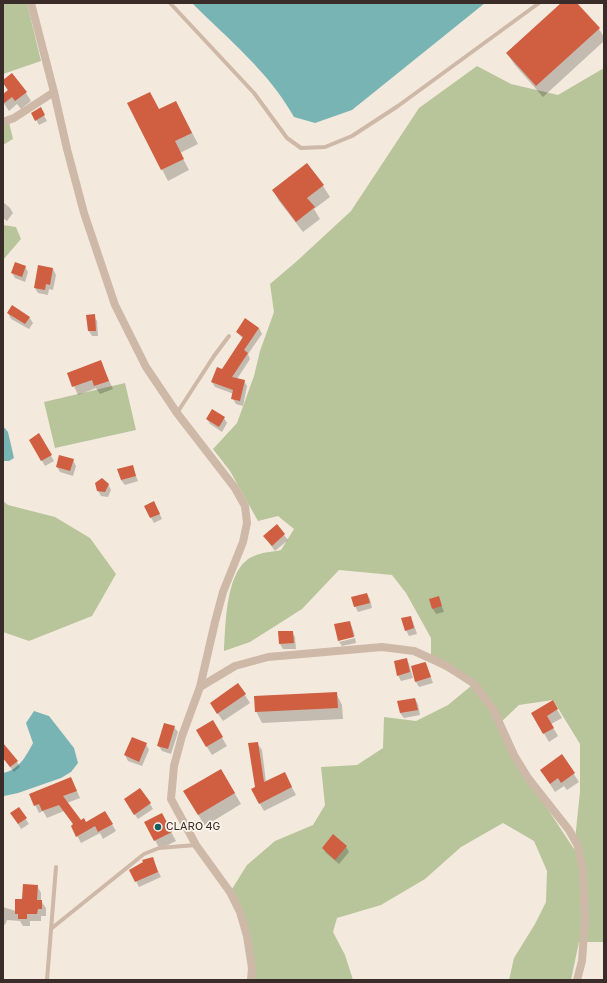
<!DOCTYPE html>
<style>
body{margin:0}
#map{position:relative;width:607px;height:983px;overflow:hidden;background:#f4e9dd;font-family:"Golos Text",sans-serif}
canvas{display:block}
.frame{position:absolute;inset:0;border:4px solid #3a2d29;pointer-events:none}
</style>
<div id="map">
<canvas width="607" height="983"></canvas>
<div class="frame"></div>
</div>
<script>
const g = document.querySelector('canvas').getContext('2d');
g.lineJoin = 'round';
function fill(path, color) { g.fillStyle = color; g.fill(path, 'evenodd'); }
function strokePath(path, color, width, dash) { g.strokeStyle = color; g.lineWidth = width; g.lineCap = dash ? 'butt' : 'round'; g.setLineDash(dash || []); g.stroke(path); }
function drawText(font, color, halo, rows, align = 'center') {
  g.font = font + ' "Golos Text",sans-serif'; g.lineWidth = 3.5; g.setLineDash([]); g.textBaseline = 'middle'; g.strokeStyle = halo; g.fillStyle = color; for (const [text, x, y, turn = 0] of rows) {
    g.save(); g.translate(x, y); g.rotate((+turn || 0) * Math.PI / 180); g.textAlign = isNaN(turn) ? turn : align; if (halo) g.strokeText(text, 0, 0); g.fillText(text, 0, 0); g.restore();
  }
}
const green = new Path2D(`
 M3 3H27L41 61 3 74Z
 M477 66 511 84 558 95 604 68V942H579L571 980H509L514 958 535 924 546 902 547 871 534 841 503 823 461 847 425 879 381 905 337 918 333 932 345 955 353 980H254L232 889 247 865 275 841 313 825 325 805 321 767 357 765 383 748 384 717 416 721 448 705 471 686 456 676 431 662V638L406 593 392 575 339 570 302 609 250 642 224 651C226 625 225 567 254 556 262 552 273 552 281 550L294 529 278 516 258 521 230 471 213 449 237 423 254 376 260 351 274 312 270 284 297 261 351 211 419 108ZM553 700 580 744V792L574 849 547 808 499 724 519 705Z
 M3 117 8 118 13 139 3 145Z
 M3 225 16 227 21 239 3 260Z
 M125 383 136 430 55 448 44 402Z
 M3 501 8 505 55 517 90 538 116 574 92 616 29 641 3 632Z`);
const water = new Path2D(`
 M192 3H485L352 110 315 123 294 117C269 72 228 39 192 3Z
 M3 426 8 432 14 458 9 461H3Z
 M34 711 49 716 74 748 78 763 71 772 61 778 18 793 4 796 3 773C19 770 26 756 33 743L26 723Z`);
const shadow = new Path2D(`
 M563 3H576L599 29 604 37V41L543 97 514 64 507 53Z
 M12 75 26 93 31 101 21 109 17 104 9 111 3 102V95L8 91 3 82Z
 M176 102 198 144 180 153 189 170 168 181 129 104 159 110Z
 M40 109 47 121 39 125 33 114Z
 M306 164 323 186 330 197 314 209 320 219 303 232 279 201 273 190Z
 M3 202 10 208 13 213 7 221 3 218Z
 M25 267 28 272 25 282 15 278 12 273Z
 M53 269 56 275 53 290 49 289 48 295 38 293 35 288Z
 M8 313 29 317 33 323 29 329 11 319Z
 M94 316 97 321 98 336H92L89 331Z
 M259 328 262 334 248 354 250 359 237 379 244 381 247 386 243 406 236 404 233 399 234 394 215 387 212 382 223 371 243 339 237 332Z
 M100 361 113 389 100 394 96 388 78 395 68 373Z
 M224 418 227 423 222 432 210 424 207 419Z
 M39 435 54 461 45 466 30 440Z
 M73 460 76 466 73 476 60 472 57 467Z
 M132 466 138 481 125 485 121 480Z
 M108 484 111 490 108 497 101 496 98 491Z
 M145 507 157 508 162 519 154 523Z
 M277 526 288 540 275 551 264 536Z
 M367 594 370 599 372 608 358 612 355 606Z
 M438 597 444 612 436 614 433 609Z
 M410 617 413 622 417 634 409 636 406 630Z
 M349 622 352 627 355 636 339 640Z
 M279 632H292L295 637 296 649H283L280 644Z
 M355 638 356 643 342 646 339 642Z
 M406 659 409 664 413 678 401 681 398 675Z
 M426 664 433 683 419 687 416 682 412 667Z
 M238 684 250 703 223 721 216 711Z
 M336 693 342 705 343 719 262 723 256 711Z
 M415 699 418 704 420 715 404 718 400 713Z
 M552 701 562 718 551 724 558 736 549 742 532 713Z
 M212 721 227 746 212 755 197 731Z
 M174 727 178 732 171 754 162 751 158 745Z
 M257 743 262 750 266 782 288 780 296 795 264 811 252 790 256 788Z
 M146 744 149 750 142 766 128 761 125 755Z
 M3 752 17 762 20 767 14 772 3 758Z
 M562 756 579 782 567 790 564 786 555 792 546 778Z
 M221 770 241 804 205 826 191 803Z
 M71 778 80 798 67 803 80 822 86 823 105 812 116 831 103 839 100 833 81 843 72 826 74 825 64 811 47 818 43 811 39 813 30 794Z
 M150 804 153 809 138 819 128 805Z
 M19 809 29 824 21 829 15 819Z
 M161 814 176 841 160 849 145 823Z
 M334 836 346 847 349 852 339 864 326 853 323 848Z
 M152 858 161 877 139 887 136 881Z
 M37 886 41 893V901L46 908V916H41V921H30V926H23L20 921 7 920 5 925 3 924V907L16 911 23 900Z`);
const building = new Path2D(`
 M561 3H577L600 28 536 86 506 53Z
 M12 73 27 92 15 101 12 97 3 104V94L8 90 3 83V80Z
 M150 92 159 109 176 101 192 133 175 141 184 159 161 170 127 103Z
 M41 107 45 115 35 121 31 113Z
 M307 163 324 185 307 198 315 207 296 222 272 190Z
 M15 262 26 266 22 277 11 273Z
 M38 265 53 268 50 285 46 284 45 290 34 288Z
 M12 305 30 317 25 324 7 313Z
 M95 314 96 331H88L86 315Z
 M245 318 259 328 244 350 248 353 232 377 245 380 240 401 231 399 233 390 211 382 217 367 222 369 243 337 236 332Z
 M101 360 109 381 94 386 92 380 72 387 67 373Z
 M212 409 225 417 219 427 206 419Z
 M39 433 52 455 41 461 29 440Z
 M59 455 74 459 70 471 56 467Z
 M133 465 136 476 121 480 117 469Z
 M102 478 109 484 105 492 97 491 95 483Z
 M154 501 160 514 150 518 144 506Z
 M277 524 285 534 272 546 263 536Z
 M367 593 370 603 354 607 351 597Z
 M439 596 442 606 432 609 429 599Z
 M411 616 414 628 405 631 401 618Z
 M350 621 354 637 338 641 334 624Z
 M278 631H293L294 643 279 644Z
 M407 658 410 672 397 676 394 661Z
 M425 662 426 663 431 677 415 682 411 666Z
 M238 683 246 694 217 714 210 703Z
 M337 692 338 708 255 712 254 696Z
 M415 698 418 710 400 713 397 701Z
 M553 700 558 709 547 716 554 728 543 734 531 713Z
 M213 720 223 737 206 747 196 730Z
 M164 723 175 726 168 749 157 746Z
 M132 737 147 743 139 762 124 755Z
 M258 742 264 782 285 772 292 787 259 804 251 789 255 787 248 743Z
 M3 743 18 761 10 767 3 758Z
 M562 754 575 773 561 783 558 778 550 784 540 770Z
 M221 769 235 793 198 815 183 791Z
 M71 777 77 791 63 796 81 820 84 818 86 822 105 811 113 824 98 832 95 826 76 837 71 826 73 824 59 805 42 811 39 804 34 806 29 794Z
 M140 788 151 803 134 815 124 799Z
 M19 807 27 818 18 824 10 813Z
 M162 813 172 832 154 841 144 822Z
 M333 834 347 846 335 860 322 848Z
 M153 857 158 872 135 882 129 870 143 862 142 860Z
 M23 884 38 885 37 900H42V909H38L37 914H27V919H18V914H15V899H22Z`);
const lane = new Path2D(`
 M170 3 254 93 287 138 301 148 325 147 352 136 398 106 539 3
 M177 413 214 356 229 336
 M52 928 144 854 159 848 196 845
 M47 980 56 867`);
const street = new Path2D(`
 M31 3 54 92 67 149 84 213 115 305 146 367 177 413 235 488 245 506 247 523 243 542 223 592 215 622 200 687 182 736 174 766 171 799 196 845 230 892 240 912 247 936 252 968 251 980
 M3 122 14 118 54 92
 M200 687 235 666 268 657 382 647 414 651 445 665 473 683 493 709 514 755 528 778 569 830 578 846 583 871 585 919 582 961 577 980`);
const markers = [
 [158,827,4,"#1a5d60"]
];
const poiNames = [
 ["CLARO 4G",166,827]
];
fill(green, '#b8c59b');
fill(water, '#79b4b4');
fill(shadow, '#0003');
fill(building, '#d05e40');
strokePath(lane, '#ceb8a8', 4);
strokePath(street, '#ceb8a8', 8);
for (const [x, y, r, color] of markers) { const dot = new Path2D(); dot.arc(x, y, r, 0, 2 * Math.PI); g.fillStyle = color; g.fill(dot); strokePath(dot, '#fbf3ea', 1.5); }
drawText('11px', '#3a2d29', '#fbf3ea', poiNames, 'left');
</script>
